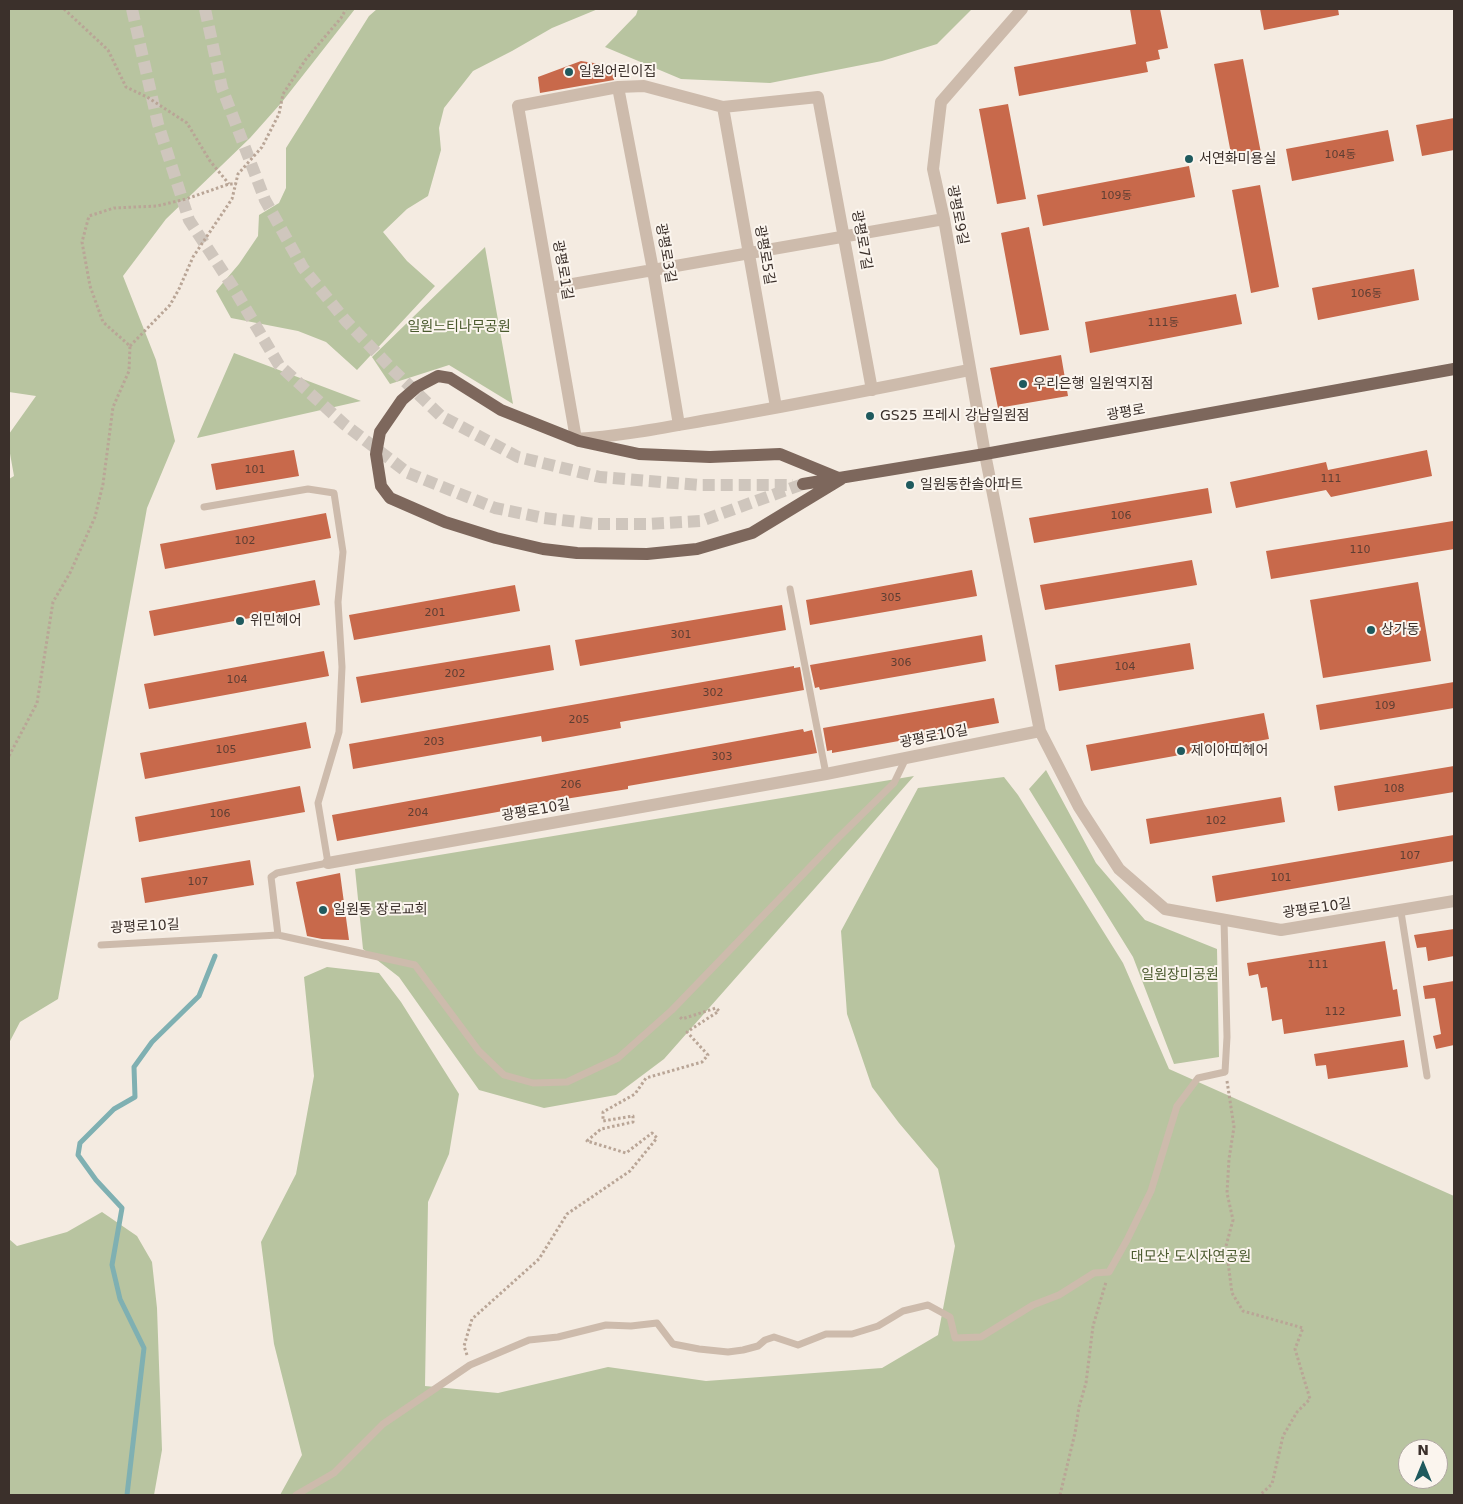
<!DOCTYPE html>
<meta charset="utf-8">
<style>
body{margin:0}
#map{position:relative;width:1463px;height:1504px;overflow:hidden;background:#f4ebe1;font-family:"DejaVu Sans",sans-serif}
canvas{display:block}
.frame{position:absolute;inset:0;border:10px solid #3b302b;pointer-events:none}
.north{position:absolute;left:1398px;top:1439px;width:50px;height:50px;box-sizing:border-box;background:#fbf5ee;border:1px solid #aea6a0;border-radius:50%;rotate:0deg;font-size:14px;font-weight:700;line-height:20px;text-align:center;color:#3b302b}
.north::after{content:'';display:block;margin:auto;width:18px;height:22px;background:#1f5a5e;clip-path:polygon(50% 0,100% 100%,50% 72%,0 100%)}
</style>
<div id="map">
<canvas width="1463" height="1504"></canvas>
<div class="frame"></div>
<div class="north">N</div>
</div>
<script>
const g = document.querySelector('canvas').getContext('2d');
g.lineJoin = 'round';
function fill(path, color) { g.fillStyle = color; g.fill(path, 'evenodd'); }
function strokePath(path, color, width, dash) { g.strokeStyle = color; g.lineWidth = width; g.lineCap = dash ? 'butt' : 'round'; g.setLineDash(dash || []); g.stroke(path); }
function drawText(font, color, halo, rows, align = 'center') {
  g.font = font + ' "DejaVu Sans","Noto Sans KR",sans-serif'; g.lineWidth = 4; g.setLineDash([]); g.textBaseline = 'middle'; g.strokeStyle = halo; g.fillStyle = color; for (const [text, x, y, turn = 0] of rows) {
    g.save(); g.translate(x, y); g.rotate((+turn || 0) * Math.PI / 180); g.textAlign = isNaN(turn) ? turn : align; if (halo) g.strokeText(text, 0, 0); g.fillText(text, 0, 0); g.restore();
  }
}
const green = new Path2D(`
 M9 9H355L282 102 250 138 166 219 123 276 156 360 175 441 147 508 58 999 20 1022 9 1043V479L14 476 9 448V434L36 396 9 392Z
 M377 9H598L552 28 512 51 473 71 444 108 439 128 441 150 428 196 407 209 383 232 407 261 435 286 357 370 326 342 298 331 231 318 216 291 239 264 258 236 259 215 279 203 286 188V148L369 16Z
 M638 9H972L937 44 882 61 770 83 681 79 605 47 636 15Z
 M485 247 513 404 449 365 390 384 372 357Z
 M234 353 361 401 197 438Z
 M1046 770 1096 863 1145 920 1217 949 1219 1057 1174 1064 1133 957 1029 789Z
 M914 776 664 1059 616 1095 544 1108 479 1090 399 977 363 949 355 869Z
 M1004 777 1018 795 1123 963 1169 1069 1454 1196V1495H280L302 1455 274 1344 261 1242 296 1174 314 1076 304 977 327 967 379 973 401 1002 459 1094 449 1154 428 1202 425 1386 498 1393 608 1367 706 1381 882 1368 938 1335 955 1246 938 1169 899 1123 872 1087 847 1014 841 931 918 788ZM1408 1449H1438V1479H1408Z
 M102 1212 137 1236 152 1262 157 1308 162 1450 154 1495H9V1239L17 1246 67 1232Z`);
const stream = new Path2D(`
 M127 1495 144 1348 120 1299 112 1265 122 1208 96 1180 78 1155 80 1143 114 1109 135 1097 134 1067 152 1042 199 996 215 956`);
const building = new Path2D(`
 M1130 9H1160L1168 48 1158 50 1160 59 1146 62 1148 72 1019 96 1014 67 1136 44Z
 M1260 9H1338L1339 15 1264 30Z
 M1243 59 1261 153 1232 159 1214 64Z
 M581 61 613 66 614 80 540 93 538 77Z
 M1008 104 1026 199 997 204 979 109Z
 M1454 118V150L1422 156 1416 125Z
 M1388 130 1394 161 1292 181 1286 149Z
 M1189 166 1195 197 1043 226 1037 195Z
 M1260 185 1279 287 1251 293 1232 190Z
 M1029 227 1049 330 1020 335 1001 233Z
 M1414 269 1419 300 1318 320 1312 288Z
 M1236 294 1242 324 1090 353 1085 322Z
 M1061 355 1068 396 998 408 990 368Z
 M294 450 299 476 216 490 211 464Z
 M1427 450 1432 476 1331 497 1326 490 1236 508 1230 482 1326 462 1328 470Z
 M1208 488 1212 513 1034 543 1029 518Z
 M326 513 331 538 165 569 160 544Z
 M1453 521 1454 549 1271 579 1266 551Z
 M1192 560 1197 585 1045 610 1040 585Z
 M972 570 977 596 810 625 806 600Z
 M315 580 320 605 154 636 149 611Z
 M1418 582 1431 661 1323 678 1310 600Z
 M515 585 520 611 354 640 349 615Z
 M782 605 786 630 580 666 575 640Z
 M982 635 986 661 820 690 819 687 815 688 810 665Z
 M1190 643 1194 669 1059 691 1055 665Z
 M550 645 554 670 361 703 356 677Z
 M324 651 329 676 149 709 144 684Z
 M794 666V668L800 667 804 690 620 722 621 728 542 742 541 736 353 769 349 744Z
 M1454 682V708L1320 730 1316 705Z
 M994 698 999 723 832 753V750L827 751 823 728Z
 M1264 713 1269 739 1091 771 1086 745Z
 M306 722 311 748 145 779 140 753Z
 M803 729 804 732 812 730 817 753 628 786V789L502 809 503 811 337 841 332 815Z
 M1454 766V792L1338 811 1334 786Z
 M300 786 305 812 139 842 135 817Z
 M1281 797 1285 822 1150 844 1146 819Z
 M1454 835V861L1216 902 1212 876Z
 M250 860 254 885 145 903 141 878Z
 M340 873 349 940 322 939 307 936 296 882Z
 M1454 929V956L1428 961 1426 947 1417 948 1414 935Z
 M1385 941 1393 990 1397 989 1401 1016 1284 1034 1282 1019 1272 1021 1267 987 1261 988 1258 974 1249 976 1247 963Z
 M1454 981V1045L1436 1049 1433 1036 1441 1034 1435 998 1425 999 1423 986Z
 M1404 1040 1408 1067 1328 1079 1326 1065 1316 1066 1314 1054Z`);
const primaryTunnel = new Path2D(`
 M132 9 158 124 189 220 233 287 279 365 344 424 408 473 495 508 544 518 595 524H646L701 521 803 484
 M205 9 222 88 265 200 303 268 346 321 393 370 441 416 518 457 600 477 699 485H793`);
const path = new Path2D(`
 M64 9 108 50 126 87 147 97 187 123 210 161 229 184
 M130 346 170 305 179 289 193 257 232 199 238 174 262 147 279 114 283 94 306 59 341 18 346 9
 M9 756 37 703 53 602 70 573 95 517 103 484 113 407 129 371 130 346 103 322 90 286 82 242 89 216 114 208 157 206 186 199 229 184H236
 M1227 1081 1234 1127 1229 1159 1227 1193 1233 1220 1226 1246 1232 1293 1243 1311 1303 1328 1295 1349 1310 1399 1297 1412 1283 1436 1272 1484 1260 1495
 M467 1355 464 1346 472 1319 539 1259 567 1214 630 1171 657 1138 652 1133 626 1153 587 1141 601 1129 633 1122V1116L603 1121V1112L635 1094 646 1078 702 1062 708 1055 687 1032 719 1011 716 1008 682 1019 680 1017
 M1060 1495 1075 1433 1079 1407 1086 1383 1093 1326 1106 1282`);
const lane = new Path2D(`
 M790 589 826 774
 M1401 912 1427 1076
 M278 935 415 965 479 1051 504 1075 533 1083 567 1082 618 1058 672 1010 838 838 894 783 906 758
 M101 945 278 935 271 877 277 873 328 863 318 803 339 732 342 667 338 602 343 552 334 493 308 489 204 507
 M296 1495 334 1473 383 1424 470 1365 529 1340 558 1337 606 1325 631 1326 657 1323 673 1344 699 1349 728 1352 743 1350 758 1346 765 1340 774 1337 798 1345 826 1334H852L878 1326 903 1311 928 1305 950 1317 955 1338 981 1337 1033 1305 1059 1295 1094 1273 1109 1272 1127 1240 1151 1191 1177 1106 1198 1078 1225 1072 1227 1037 1224 920`);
const street = new Path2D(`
 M1022 9 941 102 933 169 944 219 985 454 1040 731 1079 807 1119 869 1165 909 1281 930 1454 901
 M618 87 653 270 679 425
 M723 107 776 407
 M550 288 944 219
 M872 390 818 97 723 107 644 86 618 87 518 106 576 439C624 436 672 426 719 418 803 403 886 387 969 370
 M328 863 826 774 1040 731`);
const primary = new Path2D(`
 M438 376 450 378 501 410 579 441 639 454 710 457 780 454 841 479 752 533 697 549 647 554 577 553 543 549 496 538 445 522 390 498 381 486 376 454 380 432 402 400 417 387Z
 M803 484 985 454 1454 369`);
const markers = [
 [569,72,5,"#1f5a5e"],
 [1189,159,5,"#1f5a5e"],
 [1023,384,5,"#1f5a5e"],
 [870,416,5,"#1f5a5e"],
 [910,485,5,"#1f5a5e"],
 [240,621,5,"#1f5a5e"],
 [1371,630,5,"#1f5a5e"],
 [1181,751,5,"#1f5a5e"],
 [323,910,5,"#1f5a5e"]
];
const numberNames = [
 ["104동",1340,155],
 ["109동",1116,196],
 ["106동",1366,294],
 ["111동",1163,323],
 ["101",255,470],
 ["111",1331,479],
 ["106",1121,516],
 ["102",245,541],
 ["110",1360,550],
 ["305",891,598],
 ["201",435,613],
 ["301",681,635],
 ["306",901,663],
 ["104",1125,667],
 ["202",455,674],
 ["104",237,680],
 ["302",713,693],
 ["109",1385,706],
 ["205",579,720],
 ["203",434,742],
 ["105",226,750],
 ["303",722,757],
 ["206",571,785],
 ["108",1394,789],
 ["204",418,813],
 ["106",220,814],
 ["102",1216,821],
 ["107",1410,856],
 ["101",1281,878],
 ["107",198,882],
 ["111",1318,965],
 ["112",1335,1012]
];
const poiNames = [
 ["일원어린이집",579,72],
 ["서연화미용실",1199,159],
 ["우리은행 일원역지점",1033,384],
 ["GS25 프레시 강남일원점",880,416],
 ["일원동한솔아파트",920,485],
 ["위민헤어",250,621],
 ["상가동",1381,630],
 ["제이아띠헤어",1191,751],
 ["일원동 장로교회",333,910]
];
const streetNames = [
 ["광평로9길",957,215,79],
 ["광평로7길",861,240,80],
 ["광평로3길",665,253,80],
 ["광평로5길",764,255,80],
 ["광평로1길",562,270,80],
 ["광평로",1126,413,-10],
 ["광평로10길",934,737,-11],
 ["광평로10길",536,811,-10],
 ["광평로10길",1317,909,-8],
 ["광평로10길",145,927,-3]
];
const parkNames = [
 ["일원느티나무공원",459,327],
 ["일원장미공원",1180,975],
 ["대모산 도시자연공원",1191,1257]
];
fill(green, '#b8c4a0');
strokePath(stream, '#7fb0b2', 5);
fill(building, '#c8694b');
strokePath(primaryTunnel, '#cfc6bd', 12, [12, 6]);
strokePath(path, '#b9a596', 3, [2.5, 2.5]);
strokePath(lane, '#cdbbac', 7);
strokePath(street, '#cdbbac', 12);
strokePath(primary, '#7d675c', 12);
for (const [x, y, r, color] of markers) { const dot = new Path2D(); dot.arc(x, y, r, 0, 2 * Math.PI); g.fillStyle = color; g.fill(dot); strokePath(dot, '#fbf5ee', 2); }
drawText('11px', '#5e3e33', null, numberNames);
drawText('14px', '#3b302b', '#fbf5ee', poiNames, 'left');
drawText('14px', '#3b302b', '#fbf5ee', streetNames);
drawText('14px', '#4a5a2e', '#fbf5ee', parkNames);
</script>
